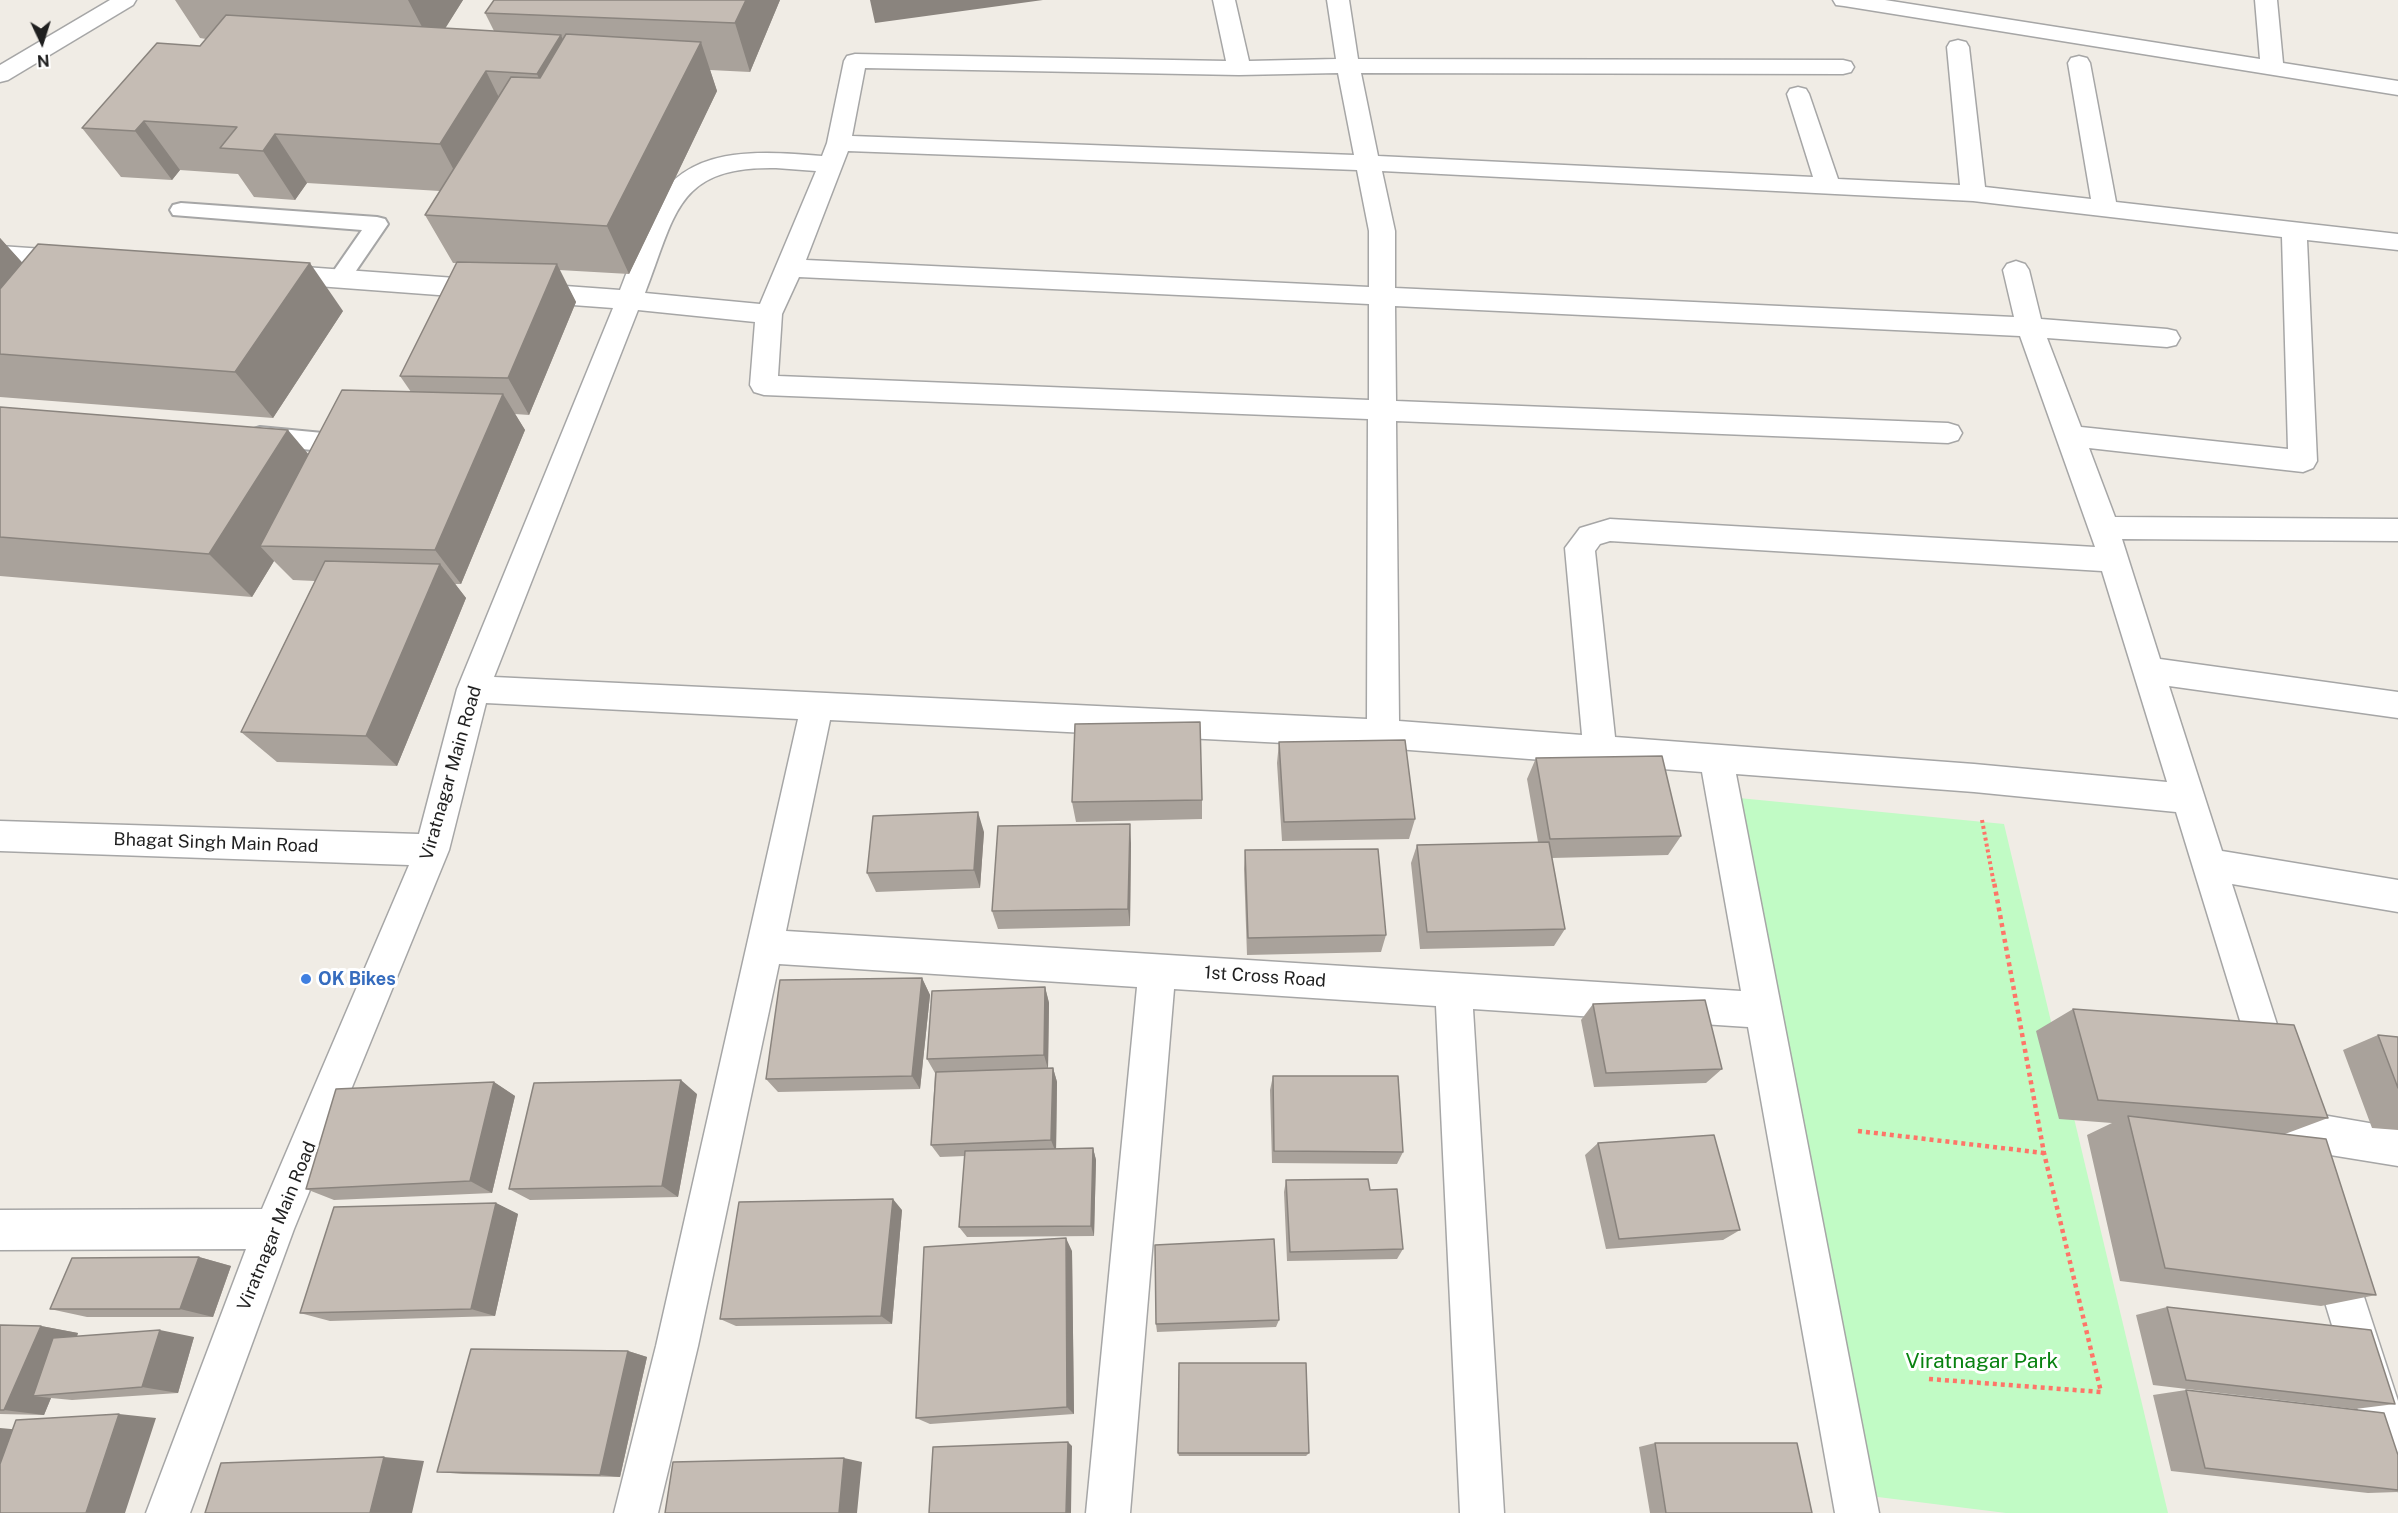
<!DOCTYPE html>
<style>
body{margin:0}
#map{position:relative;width:2398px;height:1513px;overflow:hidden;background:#f0ece5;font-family:"Public Sans",sans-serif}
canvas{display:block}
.north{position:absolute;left:12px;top:12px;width:60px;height:60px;-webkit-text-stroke:4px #fff;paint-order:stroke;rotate:176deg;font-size:16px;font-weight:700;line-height:24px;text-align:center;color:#1f1f1f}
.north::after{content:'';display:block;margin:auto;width:21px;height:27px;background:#1f1f1f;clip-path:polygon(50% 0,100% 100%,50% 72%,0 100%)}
</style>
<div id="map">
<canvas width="2398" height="1513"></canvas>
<div class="north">N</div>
</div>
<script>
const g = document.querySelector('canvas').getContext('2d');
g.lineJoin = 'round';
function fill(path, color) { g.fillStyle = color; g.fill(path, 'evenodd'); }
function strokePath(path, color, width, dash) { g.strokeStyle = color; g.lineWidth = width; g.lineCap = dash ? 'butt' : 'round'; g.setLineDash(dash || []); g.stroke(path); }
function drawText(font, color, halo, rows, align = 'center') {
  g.font = font + ' "Public Sans",sans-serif'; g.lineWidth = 6; g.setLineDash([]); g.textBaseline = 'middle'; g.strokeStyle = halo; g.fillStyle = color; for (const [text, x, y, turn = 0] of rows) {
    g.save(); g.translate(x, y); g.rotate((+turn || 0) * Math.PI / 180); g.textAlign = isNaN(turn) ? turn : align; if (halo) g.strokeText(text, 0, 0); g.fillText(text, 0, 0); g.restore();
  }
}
const park = new Path2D(`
 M1739 798 2004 824 2168 1513H2006L1854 1494Z`);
const pathFar1 = new Path2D(`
 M1982 820 1994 884`);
const path = new Path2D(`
 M1858 1131 2044 1153
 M1929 1379 2101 1392 2044 1153 1994 882`);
const service = new Path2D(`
 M181 203 377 217 385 219 388 224 347 284 339 286 331 284 328 279 362 230 173 215 170 210 173 205Z
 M260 427 344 435 353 438 356 444 353 450 344 453 260 445 251 442 248 436 251 430Z`);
const minor = new Path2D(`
 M1213 0H1235L1249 61 1336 59 1327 0H1349L1358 59 1843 60 1851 62 1854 67 1851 72 1843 74 1361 73 1378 156 1813 177 1787 94 1790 89 1798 87 1806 89 1809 94 1838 179 1960 185 1947 47 1950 42 1958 40 1966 42 1969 47 1985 187 2091 199 2068 63 2071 58 2079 56 2087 58 2090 63 2116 202 2398 234V250L2307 240 2317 461 2313 468 2303 472 2089 448 2115 517 2398 519V541L2122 539 2160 659 2398 692V718L2169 686 2222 851 2398 880V912L2232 884 2305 1112 2398 1128V1166L2318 1153 2326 1176 2320 1190 2306 1196 2292 1190 2176 812 1974 792 1736 774 1879 1513H1835L1748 1027 1473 1009 1504 1513H1460L1436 1006 1174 989 1130 1513H1086L1137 987 779 964 698 1346 658 1513H614L656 1346 798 719 486 703 449 850 294 1229 190 1513H146L246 1249 0 1250V1210L262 1209 409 865 0 851V821L419 834 457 689 613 308 277 283 268 280 264 274 268 268 277 265 620 290C631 262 641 231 655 205 688 143 764 152 822 156L827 143 844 61 847 56 855 54 1226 61ZM865 68 1239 75 1338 73 1354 155 852 136ZM848 151 1357 170 1369 231V287L806 260ZM776 168 816 171 760 304 645 293C676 214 676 166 776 168ZM1382 171 1973 201 2282 237 2288 449 2081 427 2047 338 2167 347 2176 345 2180 338 2176 331 2167 329 2041 319 2029 270 2025 264 2016 261 2007 264 2003 270 2014 317 1395 288V231ZM799 277 1369 304V400L778 376 782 314ZM1395 306 2020 336 2095 547 1610 519 1580 528 1565 548 1582 735 1399 721 1396 421 1948 443 1958 440 1962 433 1958 426 1948 423 1396 401ZM638 310 755 322 750 385 754 392 764 395 1368 419 1367 719 494 677ZM1610 541 2102 571 2167 782 1974 764 1615 737 1595 551 1600 544ZM830 720 1383 748 1702 772 1741 991 786 931Z
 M1833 0H1885L2260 59 2255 0H2277L2283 63 2398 81V95L1844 6 1836 5Z
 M0 246 73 251 82 253 86 259 82 265 73 267 0 262Z
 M2332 1240 2346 1246 2352 1260 2398 1401V1491L2383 1484 2376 1469 2312 1260 2318 1246Z`);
const tertiary = new Path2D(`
 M110 0H136L133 5 8 80 0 82V65Z`);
const wall = new Path2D(`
 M175 0H463L445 28 494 31 485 13 494 0H780L750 72 710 70 717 91 629 274 559 270 576 302 529 415 515 414 525 430 461 584H455L466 598 397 766 277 762 241 732 315 581 293 580 274 561 252 597 0 576V407L309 454 411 392 400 376 457 263H453L425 215 440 191 307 183 295 200 254 197 238 174 180 170 172 180 121 177 82 128 200 46 206 39 200 38Z
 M0 238 22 263 343 311 273 418 0 397Z
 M1279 742 1415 819 1409 839 1282 841 1277 763Z
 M1536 758 1681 836 1668 855 1552 858 1565 929 1554 946 1420 949 1411 863 1417 845 1538 842 1527 779Z
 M1202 800V819L1076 822 1072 802Z
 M984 832 980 888 876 892 867 873Z
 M1131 843 1130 926 998 929 992 911Z
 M1245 850 1386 935 1381 952 1247 955 1244 869Z
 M922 978 930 995 920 1089 778 1092 766 1079Z
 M1045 987 1049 1003 1048 1068H1053L1057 1082 1056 1149 1093 1148 1096 1160 1094 1236 967 1237 959 1227 965 1156 940 1157 931 1145 935 1073 927 1059Z
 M1593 1004 1722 1069 1706 1083 1594 1087 1581 1020Z
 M2073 1009 2328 1118 2285 1134 2376 1295 2321 1306 2120 1281 2087 1135 2112 1123 2059 1119 2036 1031Z
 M2378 1035 2398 1037V1130L2372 1128 2343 1050Z
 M1273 1076 1403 1152 1397 1164 1272 1163 1270 1090Z
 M494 1082 515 1096 492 1193 334 1200 306 1189Z
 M697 1094 678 1197 530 1200 509 1189Z
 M1598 1143 1740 1230 1723 1240 1606 1249 1585 1155Z
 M1286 1180 1370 1190 1403 1249 1397 1259 1287 1261 1284 1192Z
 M496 1203 518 1214 495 1316 330 1321 300 1313Z
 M902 1210 892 1324 736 1326 720 1319Z
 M1072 1251 1074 1414 930 1424 916 1418Z
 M199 1257 231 1266 213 1317H87L50 1309Z
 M2167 1307 2395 1404 2355 1409 2153 1385 2136 1315Z
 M1279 1320 1276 1327 1157 1332 1156 1324Z
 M0 1325 41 1326 78 1333 77 1337H194L178 1393 72 1400 51 1398 44 1415 0 1414Z
 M628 1351 647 1357 620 1477 463 1474 437 1472Z
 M2186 1390 2398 1455V1492L2368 1493 2171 1471 2153 1395Z
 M1655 1443 1812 1513H1650L1639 1447Z
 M1178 1453H1309L1306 1456H1179Z`);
const shadedWall = new Path2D(`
 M408 0H463L433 48Z
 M746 0H780L750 72 735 23Z
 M870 0H1043L875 23Z
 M561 35 582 84 559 123 537 74Z
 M701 42 717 91 629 274 607 226Z
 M486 71 510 120 466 193 440 144Z
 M144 121 180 170 172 180 135 131Z
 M275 134 307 183 295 200 263 151Z
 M0 238 40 282 0 331Z
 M310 263 343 311 273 418 235 372Z
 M557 264 576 302 529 415 508 378Z
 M503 394 525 430 461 584 435 550Z
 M288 430 326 475 260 546 274 561 252 597 209 554Z
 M440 564 466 598 397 766 366 736Z
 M978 812 984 832 980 888 974 870Z
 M1130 824 1131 843 1130 926 1128 909Z
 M922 978 930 995 920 1089 912 1076Z
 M1045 987 1049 1003 1048 1069 1044 1055Z
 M1053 1068 1057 1082 1056 1153 1051 1140Z
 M681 1080 697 1094 678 1197 662 1186Z
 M494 1082 515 1096 492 1193 470 1181Z
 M1093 1148 1096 1160 1094 1236 1091 1226Z
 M893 1199 902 1210 892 1324 881 1316Z
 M496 1203 518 1214 495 1316 471 1309Z
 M1066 1238 1072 1251 1074 1414 1067 1407Z
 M199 1257 231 1266 213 1317 180 1309Z
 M41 1326 78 1333 53 1394 33 1396 51 1398 44 1415 4 1410Z
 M160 1330 194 1337 178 1393 142 1387Z
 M628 1351 647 1357 620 1477 600 1475Z
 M119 1414 156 1418 125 1513H86Z
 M0 1428 33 1431 0 1511Z
 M1068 1442 1072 1446 1071 1513H1066Z
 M384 1457 424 1461 412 1513H370Z
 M844 1458 862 1462 857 1513H839Z`);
const building = new Path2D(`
 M494 0H746L735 23 485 13Z
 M226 15 561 35 537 74 486 71 440 144 275 134 263 151 220 148 237 127 144 121 135 131 82 128 157 43 200 46Z
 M566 34 701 42 607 226 425 215 511 77 540 78Z
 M38 244 310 263 235 372 0 354V289Z
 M457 262 557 264 508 378 400 376Z
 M342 390 503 394 435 550 260 546Z
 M0 407 288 430 209 554 0 537Z
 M325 561 440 564 366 736 241 732Z
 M1200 722 1202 800 1072 802 1075 724Z
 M1405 740 1415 819 1284 822 1279 742Z
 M1662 756 1681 836 1550 839 1536 758Z
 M978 812 974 870 867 873 873 816Z
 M1130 824 1128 909 992 911 998 826Z
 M1549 842 1565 929 1427 932 1417 845Z
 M1378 849 1386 935 1248 938 1245 850Z
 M922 978 912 1076 766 1079 780 980Z
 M1045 987 1044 1055 927 1059 932 991Z
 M1705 1000 1722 1069 1606 1073 1593 1004Z
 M2073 1009 2294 1025 2328 1118 2098 1100Z
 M2378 1035 2398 1037V1088Z
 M1053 1068 1051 1140 931 1145 936 1072Z
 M1273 1076H1398L1403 1152 1274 1151Z
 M681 1080 662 1186 509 1189 534 1083Z
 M494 1082 470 1181 306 1189 336 1089Z
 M2128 1116 2326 1139 2376 1295 2165 1268Z
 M1714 1135 1740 1230 1619 1239 1598 1143Z
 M1093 1148 1091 1226 959 1227 965 1151Z
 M1368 1179 1370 1190 1397 1189 1403 1249 1290 1252 1286 1180Z
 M893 1199 881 1316 720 1319 739 1202Z
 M496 1203 471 1309 300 1313 334 1207Z
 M1066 1238 1067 1407 916 1418 924 1247Z
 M1274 1239 1279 1320 1156 1324 1155 1245Z
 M199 1257 180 1309H50L72 1258Z
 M2167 1307 2371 1330 2395 1404 2186 1380Z
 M0 1325 41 1326 4 1410H0Z
 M160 1330 142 1387 33 1396 53 1338Z
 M471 1349 628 1351 600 1475 437 1472Z
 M1179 1363H1306L1309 1453H1178Z
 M2186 1390 2384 1413 2398 1455V1490L2205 1468Z
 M119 1414 86 1513H0V1464L16 1420Z
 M1068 1442 1066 1513H929L933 1447Z
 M1655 1443H1797L1812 1513H1666Z
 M384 1457 370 1513H205L221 1463Z
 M844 1458 839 1513H665L673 1462Z`);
const markers = [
 [306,979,6,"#3f7fe0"]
];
const streetNames = [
 ["Viratnagar Main Road",451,773,-74],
 ["Bhagat Singh Main Road",216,843,2],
 ["1st Cross Road",1265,977,4],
 ["Viratnagar Main Road",277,1226,-68]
];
const shopNames = [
 ["OK Bikes",318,979]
];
const nearParknames = [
 ["Viratnagar Park",1982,1362]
];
fill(park, '#c1fbc5');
strokePath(service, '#a6a6a6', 4);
strokePath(minor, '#a6a6a6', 3);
strokePath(tertiary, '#a6a6a6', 3);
strokePath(pathFar1, '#fe7568', 4, [3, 3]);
strokePath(path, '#fe7568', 4.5, [4, 4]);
fill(service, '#fff');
fill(minor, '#fff');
fill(tertiary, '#fff');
fill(wall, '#a9a29b');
fill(shadedWall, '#8a847e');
fill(building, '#c5bcb4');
strokePath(building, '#8a847e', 1.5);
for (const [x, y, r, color] of markers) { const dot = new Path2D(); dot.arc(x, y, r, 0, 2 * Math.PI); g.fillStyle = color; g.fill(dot); strokePath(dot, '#fff', 2); }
drawText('18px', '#1f1f1f', '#fff', streetNames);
drawText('bold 18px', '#366cbe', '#fff', shopNames, 'left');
drawText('21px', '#088210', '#fff', nearParknames);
</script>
